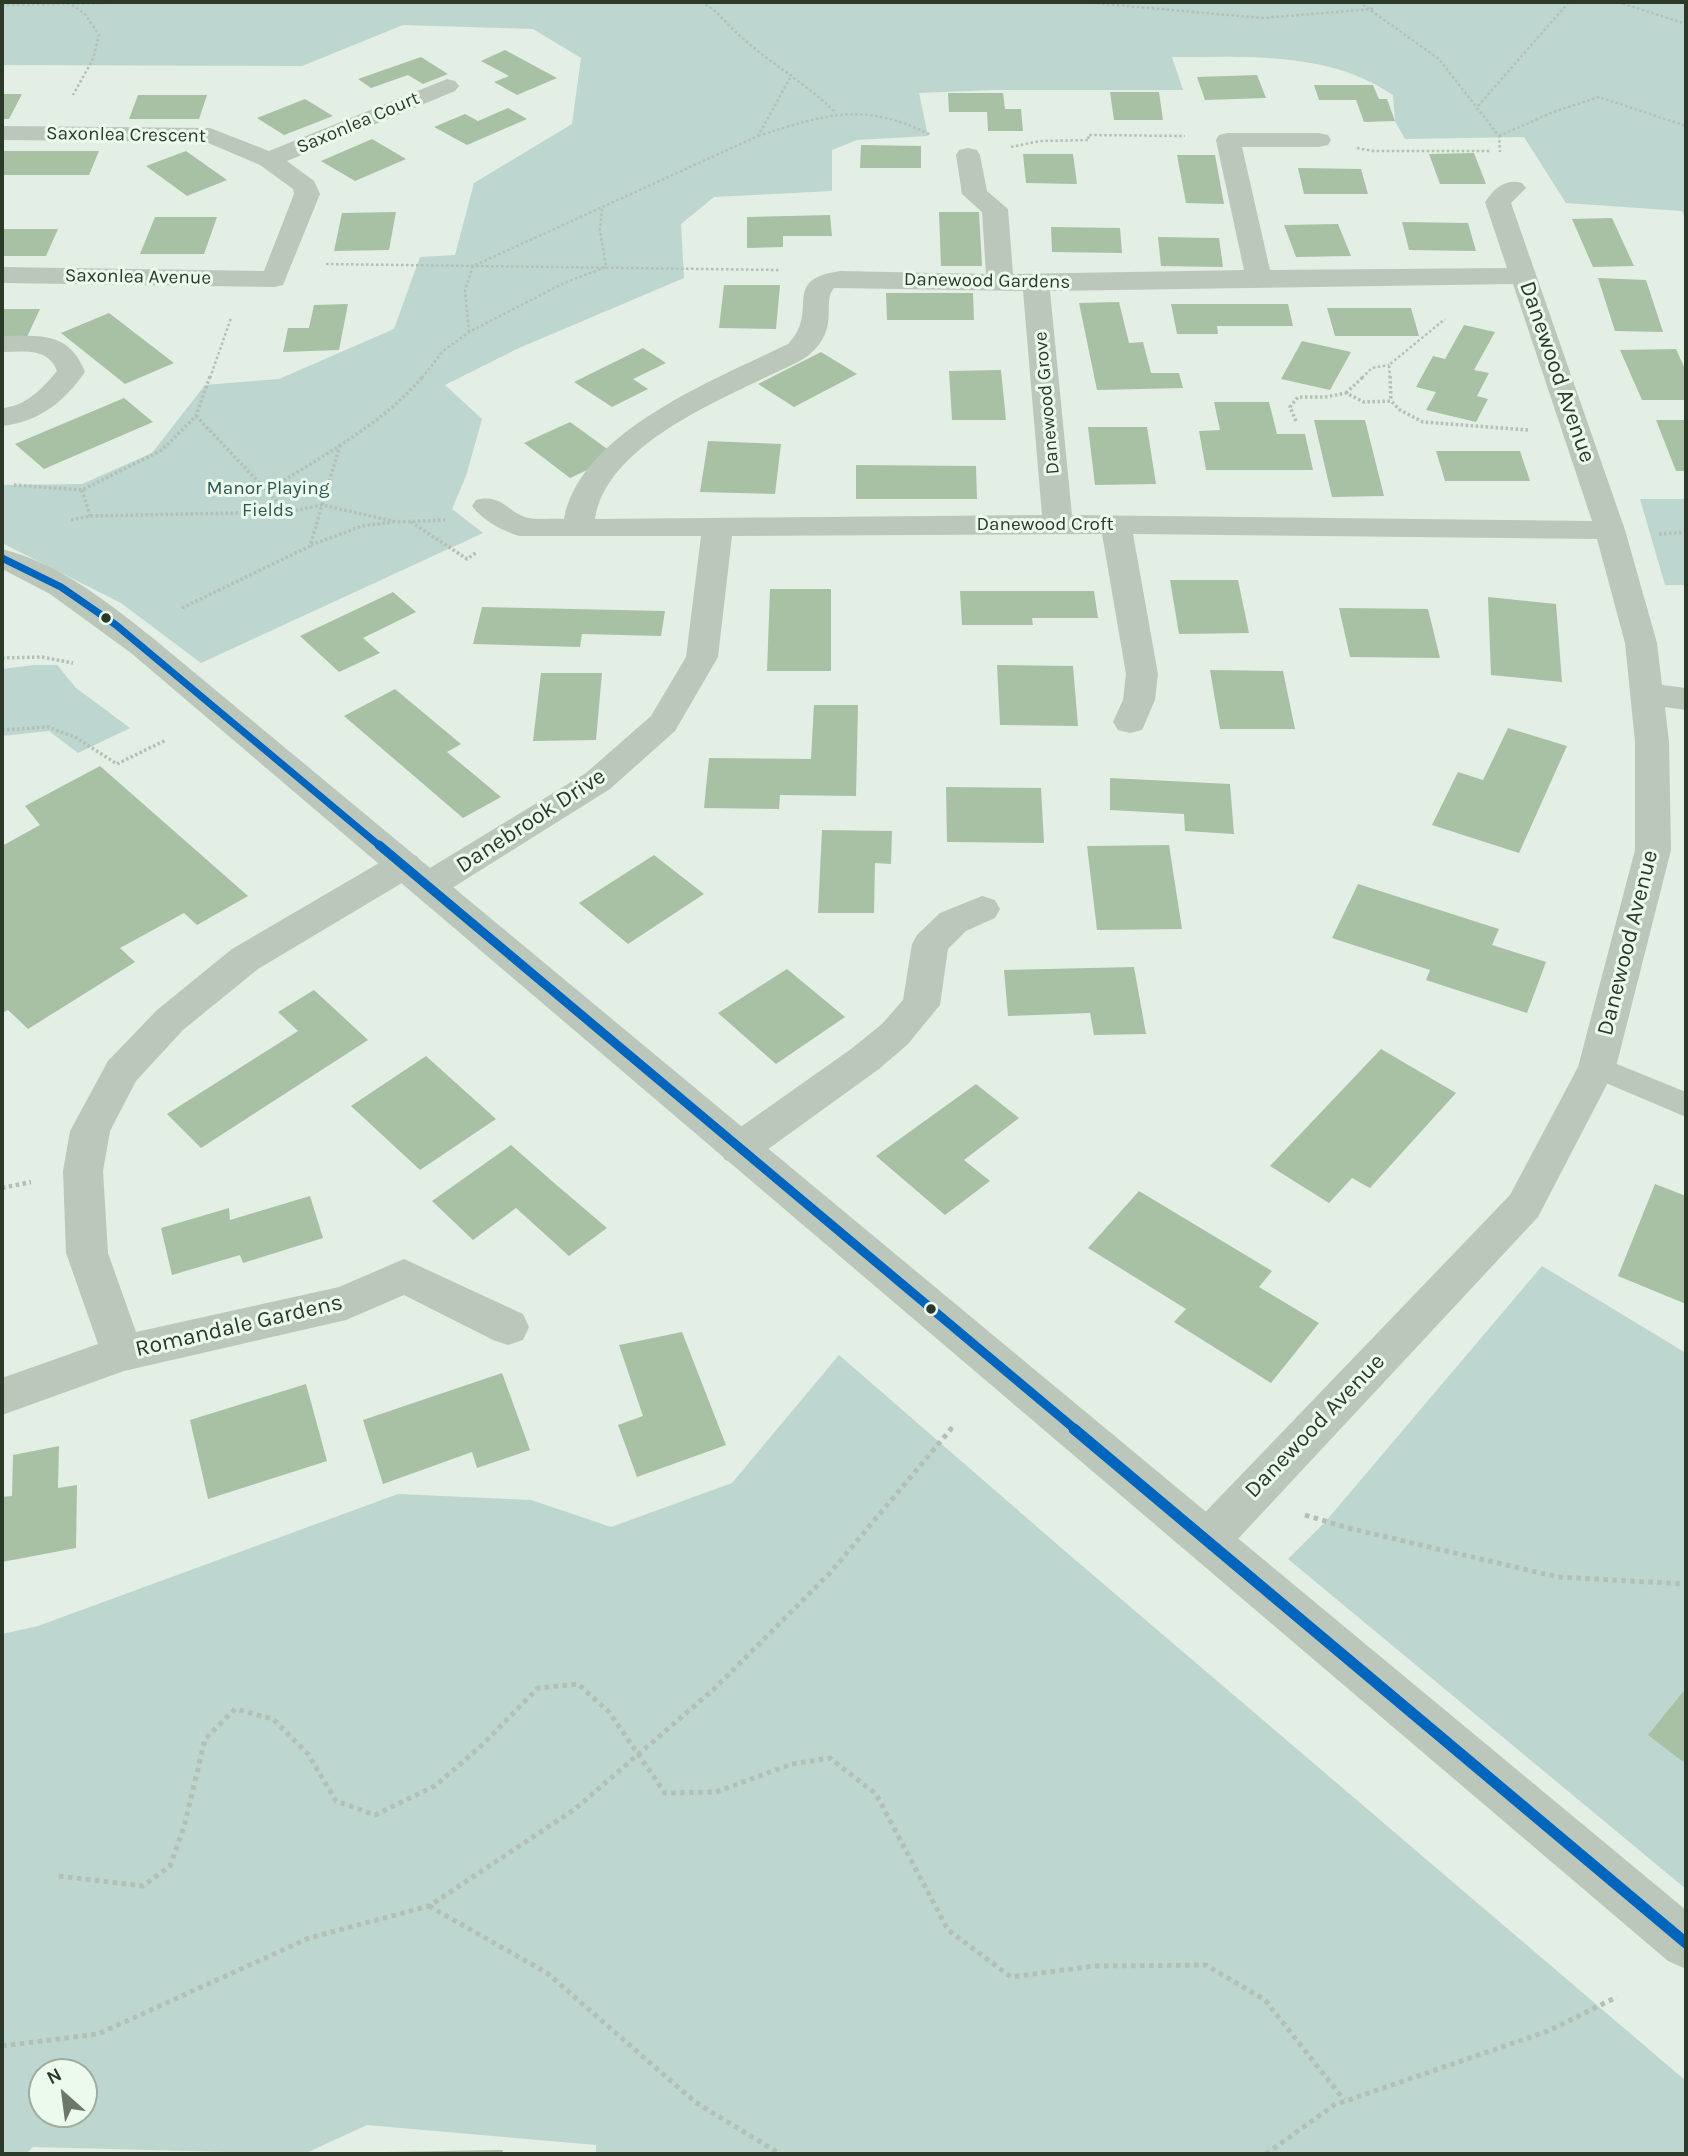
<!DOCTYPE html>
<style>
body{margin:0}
#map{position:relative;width:1688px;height:2156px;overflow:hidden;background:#e3eee4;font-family:Karla,sans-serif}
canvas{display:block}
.frame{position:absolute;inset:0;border:4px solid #2b3929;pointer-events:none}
.north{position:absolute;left:28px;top:2058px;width:70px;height:70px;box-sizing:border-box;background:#ebfaed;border:2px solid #9ead9f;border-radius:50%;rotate:332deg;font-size:19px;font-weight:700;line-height:28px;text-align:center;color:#2b3929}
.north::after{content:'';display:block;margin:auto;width:24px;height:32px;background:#6b786a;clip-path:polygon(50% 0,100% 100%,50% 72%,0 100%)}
</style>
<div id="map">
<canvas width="1688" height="2156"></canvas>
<div class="frame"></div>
<div class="north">N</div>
</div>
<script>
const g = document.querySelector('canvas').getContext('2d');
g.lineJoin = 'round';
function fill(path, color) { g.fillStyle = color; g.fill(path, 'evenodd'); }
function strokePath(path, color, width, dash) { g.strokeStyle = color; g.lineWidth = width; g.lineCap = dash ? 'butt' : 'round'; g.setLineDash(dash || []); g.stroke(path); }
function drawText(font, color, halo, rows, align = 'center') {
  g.font = font + ' Karla,sans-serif'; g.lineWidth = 6; g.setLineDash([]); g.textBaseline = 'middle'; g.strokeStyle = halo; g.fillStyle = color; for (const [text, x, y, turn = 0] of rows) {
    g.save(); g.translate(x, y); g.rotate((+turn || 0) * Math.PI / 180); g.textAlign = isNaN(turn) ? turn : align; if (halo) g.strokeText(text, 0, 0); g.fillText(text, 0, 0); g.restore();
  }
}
const green = new Path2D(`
 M2 2H1686V219L1682 211 1566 203 1524 137 1405 139 1395 121 1393 95C1329 51 1247 57 1172 57L1183 90H994L919 93 928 136 857 140 832 150V191L714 197 681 224 684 278 519 348 445 385 482 419 466 476 452 509 483 533 201 663 121 603 2 543V485L82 484 152 453 205 385 279 379 394 329 420 257 455 255 474 183 572 124 581 58 533 29 403 25 302 66 2 65Z
 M1640 499H1686V585H1665Z
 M34 665H57L76 688 130 728 78 753 49 731 2 736V669Z
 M1542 1266 1686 1353V1889L1288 1559 1326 1521Z
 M839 1355 1066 1552 1686 2081V2154H596V2145L367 2125 304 2154 33 2147 26 2154H2V1634L38 1626 398 1494 531 1500 611 1527 732 1483ZM42 2072H84V2114H42Z`);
const building = new Path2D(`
 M505 50 557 78 517 95 494 82 509 76 481 61Z
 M421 57 448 74 423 84 408 75 371 88 358 79Z
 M1257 75 1266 98 1205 100 1197 77Z
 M1314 85H1373L1379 99H1387L1395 121 1364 122 1356 100H1319Z
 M1110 92H1159L1163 120H1114Z
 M948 93H1003L1005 109H1021L1023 131H988L987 112H949Z
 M2 94H22L9 119H2Z
 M138 95H207L199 119H129Z
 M305 99 333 116 284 135 257 118Z
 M508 108 527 119 467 145 434 127 465 114 478 121Z
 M372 139 406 159 355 181 321 161Z
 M861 145 921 146V168H860Z
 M2 151H99L89 175H2Z
 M186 151 227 180 187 196 146 166Z
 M1474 153 1486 184H1440L1429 154Z
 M1023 154H1073L1077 184 1026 183Z
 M1177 155H1215L1224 204 1186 203Z
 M1298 168 1361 169 1368 194H1304Z
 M396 212 389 250 334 251 342 213Z
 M939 212H979L982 266H941Z
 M830 215 832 236H783V247L747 248V217Z
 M155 217H217L204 254H140Z
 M1612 218 1634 266 1593 267 1572 219Z
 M1402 222 1468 223 1476 251 1409 250Z
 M1338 224 1351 256 1296 257 1284 225Z
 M1051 227 1120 228 1122 253 1052 252Z
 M2 229H58L46 256H2Z
 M1158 237 1219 238 1223 267 1161 266Z
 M1598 278 1646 280 1663 332 1615 331Z
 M724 285H780L776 329 719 328Z
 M886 293H973L974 320H887Z
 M1119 302 1129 343 1143 342 1151 373H1179L1183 388 1097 390 1079 303Z
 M348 304 339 350 283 352 288 328H309L314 305Z
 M1171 304H1288L1293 326H1217L1218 334H1177Z
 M1327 308H1411L1419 336H1335Z
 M2 309H40L27 337 2 336Z
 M109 313 174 363 125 384 61 333Z
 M1464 325 1495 332 1474 370 1489 373 1477 396 1488 399 1476 422 1426 410 1436 392 1416 387 1433 356 1445 359Z
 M1302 341 1351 352 1330 390 1281 379Z
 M643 348 666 363 633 379 648 389 612 407 574 382Z
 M1676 349 1686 371V400H1642L1620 350Z
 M821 352 857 374 794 407 758 384Z
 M1001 370 1006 420H952L949 371Z
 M124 398 153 422 44 469 15 444Z
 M1214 402H1269L1277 434H1305L1313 470H1206L1199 431 1220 430Z
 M1314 420H1365L1384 496 1332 497Z
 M1656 420H1686V471H1676Z
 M570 422 617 456 570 478 524 443Z
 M1088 427H1147L1156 484 1095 485Z
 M708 441 781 444 775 494 700 492Z
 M1436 451H1520L1530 481H1445Z
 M856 465 976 466 977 499H856Z
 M1170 580H1238L1249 633 1179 634Z
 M770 589H831V671H767Z
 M960 591H1094L1098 618H1032L1033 625H962Z
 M393 592 416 612 363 638 380 653 339 672 300 636Z
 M1488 597 1556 604 1562 682 1491 675Z
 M482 607 665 611 661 636 582 634 580 647 473 644Z
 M1339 608 1428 609 1440 658 1350 657Z
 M997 665 1073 666 1078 726 1000 725Z
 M1210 670 1283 671 1295 729H1220Z
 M541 673H602L596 740 533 741Z
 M395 689 461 744 447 752 501 797 463 818 344 716Z
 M814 705H858L856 796 780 795 779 809 704 808 709 758 811 759Z
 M1508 728 1567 746 1519 853 1432 825 1458 772 1483 780Z
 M100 766 248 896 197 925 184 913 120 948 135 962 28 1029 8 1010 2 1013V846L40 825 25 806Z
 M1110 778 1230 784 1234 834 1185 831 1184 814 1110 810Z
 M946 787 1041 788 1044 843 947 842Z
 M822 830 892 831 891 864 875 863 874 913H818Z
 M1169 845 1182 929 1097 930 1087 846Z
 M654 855 704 894 628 944 579 903Z
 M1358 884 1499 929 1492 945 1546 962 1527 1013 1426 980 1430 970 1332 938Z
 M1134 967 1146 1034 1094 1035 1090 1013 1008 1016 1004 970Z
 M787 969 845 1017 776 1064 718 1013Z
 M314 990 368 1040 201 1148 167 1114 298 1031 278 1012Z
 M1381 1049 1456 1093 1370 1188 1352 1178 1329 1203 1270 1166Z
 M426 1056 496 1119 420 1170 351 1106Z
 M976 1084 1019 1118 964 1160 990 1181 945 1215 876 1156Z
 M511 1145 553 1182 607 1228 569 1256 516 1208 473 1240 432 1201Z
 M1655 1184 1686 1196V1304L1618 1276Z
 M1139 1191 1272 1271 1259 1287 1319 1323 1271 1383 1174 1322 1186 1309 1088 1248Z
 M310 1196 323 1238 243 1263 240 1255 172 1275 161 1228 229 1208 230 1220Z
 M682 1332 726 1445 637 1477 618 1425 643 1416 619 1345Z
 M502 1373 530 1450 477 1468 472 1452 383 1484 363 1420Z
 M306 1384 327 1461 208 1499 190 1420Z
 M59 1446 58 1488 77 1485 76 1548 2 1562V1497L12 1496 13 1455Z
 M1683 1692 1686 1694V1764L1648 1735Z
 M503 2150 502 2154H384V2152Z`);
const pathFar3 = new Path2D(`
 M701 2C717 9 725 23 738 34 769 63 806 83 836 113
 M1082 2 1262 18 1373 9
 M1359 2 1439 59 1499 136 1500 152
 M1618 2 1686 24
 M2 5 155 2
 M72 5 85 14 99 35 93 59 73 95
 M1478 106 1569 2
 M758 136C827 114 863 101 931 135
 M1499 136 1553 112 1599 97 1686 126
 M1011 147 1040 141 1089 140 1088 135 1185 136
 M1357 148 1373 151H1491
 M326 264 779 270
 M469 332 465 290 473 266 758 136 790 78
 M210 378 231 318
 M422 378 443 351 469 332 564 283 606 267 600 230 602 209
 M1362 378 1372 368 1389 365
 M1390 378 1389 365 1445 319`);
const pathFar2 = new Path2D(`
 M1390 376 1391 401
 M1346 393 1364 376
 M196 416 287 512
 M1296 421 1290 407 1298 397H1325L1346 393 1364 402 1391 401 1400 410 1423 422 1528 430
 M14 485 82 490 162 450 196 416 210 376
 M82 490 90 516
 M267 491C317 459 386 422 423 376
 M71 520 90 516 287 512 322 505 397 522 446 520
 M411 522 467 559 477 552
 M1659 534 1686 532
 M311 545 362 526 393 522
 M182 608 310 546 340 445
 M2 658 42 657 73 663
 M2 730 48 727 75 737 117 764 166 740`);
const pathFar1 = new Path2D(`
 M2 1188 31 1182
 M950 1430 954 1425`);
const path = new Path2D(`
 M1305 1515 1348 1528 1558 1577 1686 1584
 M59 1876 143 1886 170 1866 184 1827 205 1739 235 1709 273 1719 308 1754 336 1801 375 1815 435 1786 481 1746 538 1688 578 1684 609 1712 665 1793 716 1792 792 1764 830 1758 876 1794 948 1930 1011 1977 1094 1966 1206 1965 1265 2000 1344 2100
 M429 1906 547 1973 695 2102 780 2154
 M2 2046 98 2034 309 1938 429 1906 575 1809 714 1689 830 1573 951 1429
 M1266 2154 1334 2105 1548 2031 1617 1997`);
const service = new Path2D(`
 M1597 1056 1686 1092V1117L1587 1075 1582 1067 1587 1059Z`);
const minor = new Path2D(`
 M447 79 455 81 459 86 455 91 287 161 314 181 320 194 283 285 274 287 2 283V267L264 271 294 194 293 189 260 165 206 142 2 140V126L210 128 269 151Z
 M1228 133H1319L1328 135 1331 140 1328 145 1319 147H1242L1270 270 1507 268 1485 202C1494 189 1505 178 1522 183L1526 188 1511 203 1625 530 1657 643 1662 685 1686 688V710L1665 707 1669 742 1671 850 1616 1067 1538 1217 1223 1555 1207 1561 1191 1555 1184 1541 1191 1527 1510 1195 1578 1067 1635 850V742L1625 643 1597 539 1133 534 1158 674 1155 700 1142 730 1130 733 1118 730 1113 722 1123 700 1126 674 1102 534 732 536 718 657 675 731 610 789 441 895 428 899 415 895 410 886 415 877 586 773 651 716 686 657 701 536H520C504 532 482 520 472 506L476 500C503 493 508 514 529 518 540 520 553 518 564 519 580 431 717 379 788 344 821 311 779 280 840 271L986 274 982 212 962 194 956 155 959 150 968 148 977 150 980 155 987 191 1008 209 1013 274 1244 270 1216 140 1219 135ZM1513 284 1592 521 1072 515 1050 291ZM834 288 1023 291 1042 515 595 519C606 448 709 405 766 377 780 370 797 364 809 355 841 328 821 303 834 288Z
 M2 336C40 336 69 331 85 372 64 402 39 422 2 426V408C26 406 42 389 57 371 48 347 23 352 2 352Z
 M404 853 417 856 422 865 417 874 258 969 183 1030 136 1081 110 1131 103 1171 108 1253 136 1332 339 1287 404 1259 523 1314 529 1327 523 1340 508 1345 493 1340 404 1295 346 1320 124 1371 2 1415V1378L98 1344 66 1253 63 1171 70 1131 108 1061 157 1010 232 949 391 856Z
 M982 896 995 900 1000 909 995 918 966 931 948 949 940 1005 908 1044 879 1069 753 1160 739 1165 725 1160 719 1149 725 1138 851 1049 882 1024 903 1000 912 944 917 935 940 913Z`);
const tertiary = new Path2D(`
 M2 549C59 563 109 603 154 639L1686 1910V1969L1668 1961 131 653 50 594 2 569Z`);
const bus1Far2 = new Path2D(`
 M2 558 61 587 116 625 381 847`);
const bus1Far1 = new Path2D(`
 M379 845 1076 1430`);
const bus1 = new Path2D(`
 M1074 1429 1686 1943`);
const markers = [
 [106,618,6,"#2b3929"],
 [931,1309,6,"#2b3929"]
];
const farStreetnames = [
 ["Saxonlea Court",358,123,-23],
 ["Saxonlea Crescent",126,135,1],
 ["Saxonlea Avenue",138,277,1],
 ["Danewood Gardens",987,281,1],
 ["Danewood Grove",1047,403,-95],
 ["Danewood Croft",1045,525]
];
const farParknames = [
 ["Manor Playing",268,489],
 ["Fields",268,511]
];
const streetNames = [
 ["Danewood Avenue",1557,372,71],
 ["Danebrook Drive",531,821,-33],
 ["Danewood Avenue",1628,943,-76],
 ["Romandale Gardens",239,1326,-13],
 ["Danewood Avenue",1315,1426,-46]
];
fill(green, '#bdd6d0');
fill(building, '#a8c1a5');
strokePath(pathFar3, '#b4c0b5', 2.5, [2.5, 2.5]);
strokePath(pathFar2, '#b4c0b5', 3.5, [2.5, 2.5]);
strokePath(pathFar1, '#b4c0b5', 4.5, [3.5, 3.5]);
strokePath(path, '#b4c0b5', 5, [4.5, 4.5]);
fill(service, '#bcc7bc');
fill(minor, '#bcc7bc');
fill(tertiary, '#bcc7bc');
strokePath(bus1Far2, '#0065bd', 7);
strokePath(bus1Far1, '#0065bd', 9);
strokePath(bus1, '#0065bd', 11);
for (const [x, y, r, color] of markers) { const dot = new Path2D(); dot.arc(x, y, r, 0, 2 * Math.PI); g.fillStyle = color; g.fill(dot); strokePath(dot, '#ebfaed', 2.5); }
drawText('19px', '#2b3929', '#ebfaed', farStreetnames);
drawText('19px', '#2d5756', '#ebfaed', farParknames);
drawText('23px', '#2b3929', '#ebfaed', streetNames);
</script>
